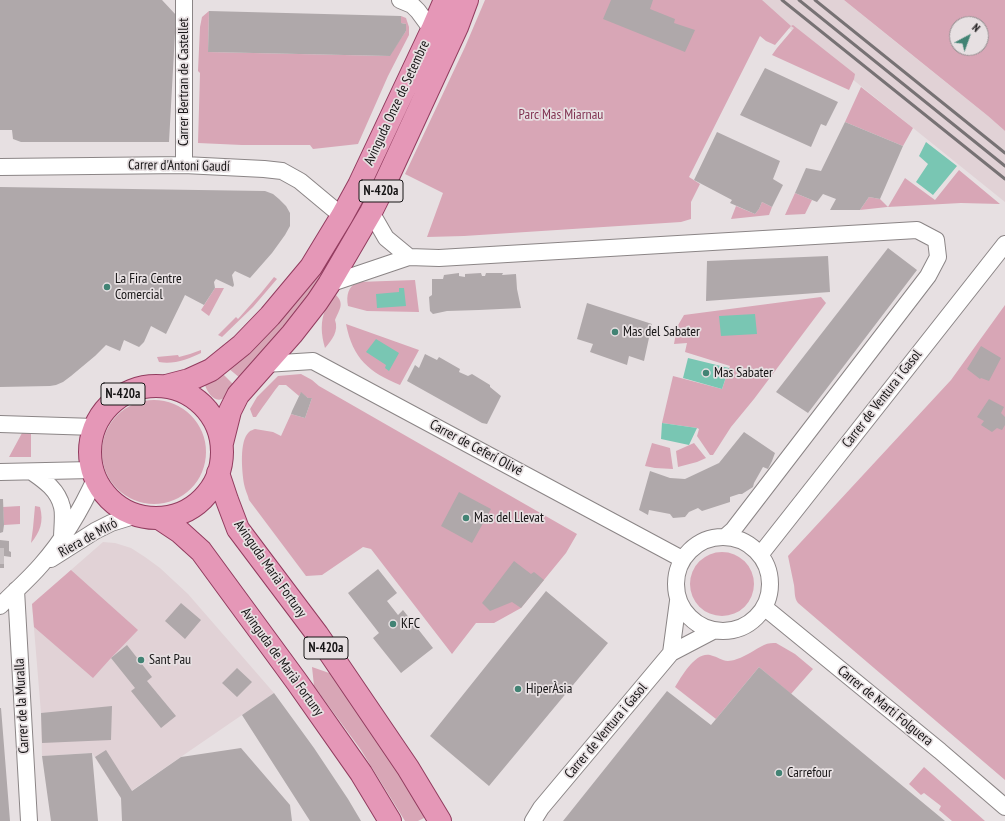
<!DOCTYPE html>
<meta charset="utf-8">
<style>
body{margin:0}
#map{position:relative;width:1005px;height:821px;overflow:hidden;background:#e7e0e2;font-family:"PT Sans Narrow",sans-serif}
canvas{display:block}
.north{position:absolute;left:949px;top:16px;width:40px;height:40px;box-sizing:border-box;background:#e7e0e2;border:1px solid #938e90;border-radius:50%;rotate:41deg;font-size:11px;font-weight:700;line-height:16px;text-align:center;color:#161415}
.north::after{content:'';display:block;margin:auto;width:14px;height:18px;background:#428374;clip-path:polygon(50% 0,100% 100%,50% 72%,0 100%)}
</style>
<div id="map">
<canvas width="1005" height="821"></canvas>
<div class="north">N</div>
</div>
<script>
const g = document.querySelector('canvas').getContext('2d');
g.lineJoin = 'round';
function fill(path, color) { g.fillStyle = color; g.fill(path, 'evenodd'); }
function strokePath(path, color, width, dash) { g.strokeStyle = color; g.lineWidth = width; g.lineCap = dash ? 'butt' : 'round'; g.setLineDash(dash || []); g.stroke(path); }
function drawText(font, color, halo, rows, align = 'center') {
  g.font = font + ' "PT Sans Narrow",sans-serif'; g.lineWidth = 3.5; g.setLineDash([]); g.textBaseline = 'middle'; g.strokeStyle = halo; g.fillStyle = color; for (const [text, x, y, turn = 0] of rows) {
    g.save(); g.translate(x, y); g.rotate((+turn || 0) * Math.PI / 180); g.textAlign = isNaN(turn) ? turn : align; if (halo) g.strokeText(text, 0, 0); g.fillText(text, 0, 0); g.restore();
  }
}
const built = new Path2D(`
 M754 0H844L892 39 988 116 1005 131V202Z
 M103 542 115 543 131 548 145 557 160 568 188 594 274 693 121 798 92 753 42 756 41 713 32 604Z`);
const green = new Path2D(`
 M485 0H762L791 26 793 25 855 74 854 79 849 90 772 55 777 48 794 28 791 26 775 45 766 41 760 36 689 177 700 184 691 202V219L681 222 464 236 427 237 443 193 405 174 465 47Z
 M844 0H1005V131L988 116ZM957 24H981V48H957Z
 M209 11 208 52 389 56 406 31V24L401 23V16L406 18 409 27V35L388 76 358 144 313 149 310 145H242L198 143 200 73 198 71 200 27 202 17Z
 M861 87 913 128 903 146 845 122Z
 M959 170 1000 204 961 203 887 207 860 210 869 197 880 199 888 207 905 178 935 200Z
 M795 193 812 200 805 214 785 215Z
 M762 202 772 207 769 215 731 219 736 206 755 214 759 209Z
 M321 266 327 271 299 310 240 378 228 368Z
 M274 277 277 279 253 307 222 337 218 335 236 317 238 319 261 293Z
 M415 280 419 312 367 311 348 306C346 296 348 286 358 282Z
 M215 288H224L209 316 201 310Z
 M336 295C345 304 339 310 335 320 339 331 332 340 325 348 321 334 320 321 326 308 329 303 331 298 336 295Z
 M821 297 826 303 754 399 731 427 713 455H710L697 436 699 429 697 428 662 423 673 376 722 389 730 366 685 352 687 343 674 344 677 327 684 315Z
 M1005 305V780L798 603C794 598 795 591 794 585 792 575 790 566 788 556L951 380Z
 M346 324 419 350 400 385C369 372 353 359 346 324Z
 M201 350V353C189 359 173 365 159 362L157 357 178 355 179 357 190 354Z
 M222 373 234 385C231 389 228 395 224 398 215 404 207 392 205 385Z
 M301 374 312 380 319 386 577 534 566 553 521 608 494 623H476L452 654 371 549 363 547 322 575 306 576 249 500C248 495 245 490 244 484 242 471 239 441 249 432 251 430 253 430 255 429L273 432 281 436 291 414 305 418 312 398H308L301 393 299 396 286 385H279C274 391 270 397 265 404 262 408 259 412 256 417H253L250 409 257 397 278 376Z
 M102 452a52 52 0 1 1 104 0a52 52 0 1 1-104 0Z
 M22 433H31V457H9Z
 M652 443 670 448 673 469 655 468 645 466Z
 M694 443 706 458 697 462 678 467 676 451Z
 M20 506V524L4 525 3 507Z
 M35 506 40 507C44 522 40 532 31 543L33 528Z
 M690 584a32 32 0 1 1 64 0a32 32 0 1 1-64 0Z
 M71 570 138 630 111 658 93 678 34 627 32 604Z
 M776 643 795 654 813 669 791 694 759 667 716 719 675 687C682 676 695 652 710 655 722 658 723 664 737 659 747 656 755 649 764 645 768 643 773 643 776 643Z
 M312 667 332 674 378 741 423 813 424 818 418 821H405L361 750 314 686Z
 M924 767 985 821H952L939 810 941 806 924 793 921 795 909 784Z`);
const water = new Path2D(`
 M926 142 957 166 933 195 916 182 928 164 919 156Z
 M399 288H404L406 306 377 308 376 294 399 292Z
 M755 314 757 334 721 336 719 316Z
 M376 339 399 353 389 371 385 368 386 365 366 352Z
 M688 358 729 368 722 389 683 378Z
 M662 423 697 428 689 445 661 439Z`);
const building = new Path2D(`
 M0 0H162L176 15 169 142H21L13 139 12 130H0Z
 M611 0H653L650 9 675 19 674 23 695 30 685 52 603 19Z
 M209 11 401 16V23L406 24V31L390 56 208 52Z
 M765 68 838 102 826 126 821 124 811 147 740 115Z
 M845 122 903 146 880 199 869 197 860 210H830L836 199 823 194 817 202 795 193 806 168 821 171Z
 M717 132 780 161 773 179 783 185 772 207 762 202 759 209 755 214 730 203 732 200 694 180Z
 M0 187 265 191 273 194 279 199 286 206 290 213V226L285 235 272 253 250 278 235 271 232 275 234 285 233 287 216 279 214 282 215 288 204 305 185 295 166 334 151 326 144 342 139 347 124 340 120 351 106 345 95 356 71 376 63 382 56 385 50 386 0 387Z
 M888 248 917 270 808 413 776 392Z
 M828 256 830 292 706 301 707 261Z
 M459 273V276L465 277V274L481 273 482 276H485L486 273H503L502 275 516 274 517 289 521 308 479 310 447 311 433 314 430 311 429 297 432 295V279H443L444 275Z
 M587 303 652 324 644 361 629 356 627 365 590 352 593 344 577 339Z
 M981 346 1001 358 989 381 981 378 980 379 967 369Z
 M425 354 437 360 439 357 460 369 459 372 468 376 472 374 490 385V387L501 396 487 424 482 423 475 419 407 381 415 365 419 368Z
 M301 392 308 398H312L305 418 291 414 292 411Z
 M989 399 1004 407 1001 413 1005 417V425L1002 430 997 428 992 432 981 425 984 421 977 417Z
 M744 432 775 453 772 461 768 469 763 467 754 483 753 487 742 494H739L730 497V502L702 511 698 508 689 512 685 517 673 518 670 514 649 510 648 515 639 510 650 471 670 478 685 479 719 463Z
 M459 492 491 509 472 543 441 526Z
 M0 499H3L4 525 3 532 0 533Z
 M0 540 9 541V551L11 552V557L4 556V568H0Z
 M514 561 531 574 534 572 544 580 521 608 512 602 490 611 482 603Z
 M378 569 397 593 387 601 398 615 403 610 433 648 401 673 373 638 379 633 348 593Z
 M546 591 608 643 489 786 430 736Z
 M181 603 201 620 185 639 165 621Z
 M127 645 152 677 147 681 176 716 161 728 131 691 135 688 111 658Z
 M759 667 945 821H563L667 691 711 725Z
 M237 668 252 682 237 697 222 683Z
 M274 693 314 748 348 799 361 821H310L242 715Z
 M112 706 111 740 42 743 41 713Z
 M0 708H1L10 821H0Z
 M241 748 290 805 292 821H122L121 798 95 757 106 750 132 791 181 757Z
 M92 753 98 821H51L42 756Z`);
const streetTunnel = new Path2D(`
 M0 556H4`);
const street = new Path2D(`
 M184 0V165
 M400 0 412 5 418 11 432 30
 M0 167 184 165 264 169 282 171 300 181 342 216
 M371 212 386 238 409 257
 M329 284 409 257 439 258 917 230 936 240 938 257 928 276 733 530 725 537
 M265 364 313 361 682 559
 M0 424 95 427
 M0 472 92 470
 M32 472C45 481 58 490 62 507 64 514 62 530 62 538
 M676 584a47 47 0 1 1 94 0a47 47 0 1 1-94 0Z
 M760 555 1005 244
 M51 559 95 531 111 523 137 515
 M16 590 29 821
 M0 606C14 592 29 579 41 565 64 539 82 508 96 477
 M764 607 940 751 1005 807
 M671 653 678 601
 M533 821 541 808 671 653 713 631`);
const primary = new Path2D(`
 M166 386 189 380 211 370 242 345 270 316 311 267 342 216 359 185 432 30 445 0
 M90 452a66 66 0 1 1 132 0a66 66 0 1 1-132 0Z
 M222 443 230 411 238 395 292 334 317 302 329 284 371 212 381 192 457 27 467 0
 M218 473 227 500 238 529 317 634 408 768 440 821
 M159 518 180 532 201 551 297 682 361 773 390 821`);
const rail = new Path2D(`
 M782 0 1005 179
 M799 0 1005 166
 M815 0 1005 153`);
const markers = [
 [107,287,4,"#428374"],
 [615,332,4,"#428374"],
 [706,373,4,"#428374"],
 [466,518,4,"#428374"],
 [393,624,4,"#428374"],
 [141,660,4,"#428374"],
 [518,689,4,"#428374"],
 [779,773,4,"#428374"]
];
const shields = [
 [381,191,44],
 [123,394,44],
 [326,648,44]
];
const shieldNames = [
 ["N-420a",381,191],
 ["N-420a",123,394],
 ["N-420a",326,648]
];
const streetNames = [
 ["Carrer Bertran de Castellet",184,82,-90],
 ["Avinguda Onze de Setembre",397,103,-65],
 ["Carrer d'Antoni Gaudí",179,166,1],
 ["Carrer de Ventura i Gasol",882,399,-52],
 ["Carrer de Ceferí Olivé",476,448,28],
 ["Riera de Miró",88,538,-29],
 ["Avinguda Marià Fortuny",270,569,55],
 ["Avinguda de Marià Fortuny",282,662,54],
 ["Carrer de la Muralla",22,706,-93],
 ["Carrer de Martí Folguera",885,706,39],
 ["Carrer de Ventura i Gasol",606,731,-50]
];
const parkNames = [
 ["Parc Mas Miarnau",561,115]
];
const poiNames = [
 ["La Fira Centre",115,279],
 ["Comercial",115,295],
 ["Mas del Sabater",623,332],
 ["Mas Sabater",714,373],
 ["Mas del Llevat",474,518],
 ["KFC",401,624],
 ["Sant Pau",149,660],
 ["HiperÀsia",526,689],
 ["Carrefour",787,773]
];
fill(built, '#e1d2d6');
fill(green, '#d8a6b6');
fill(water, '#79c6b3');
fill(building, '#afa8aa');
strokePath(streetTunnel, '#c8c1c3', 16, [16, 8]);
strokePath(street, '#8b8586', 18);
strokePath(primary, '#923c5f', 24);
strokePath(street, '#fff', 16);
strokePath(primary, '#e597b7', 22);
strokePath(rail, '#777274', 3);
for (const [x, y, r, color] of markers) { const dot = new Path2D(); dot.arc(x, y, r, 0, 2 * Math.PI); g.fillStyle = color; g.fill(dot); strokePath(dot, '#e7e0e2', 1.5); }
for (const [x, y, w] of shields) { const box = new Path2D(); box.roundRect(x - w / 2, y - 11, w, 22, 3); g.fillStyle = '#e7e0e2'; g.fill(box); strokePath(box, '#161415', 1); }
drawText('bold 13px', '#161415', null, shieldNames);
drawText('14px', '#161415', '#e7e0e2', streetNames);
drawText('14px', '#813352', '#e7e0e2', parkNames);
drawText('14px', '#161415', '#e7e0e2', poiNames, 'left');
</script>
